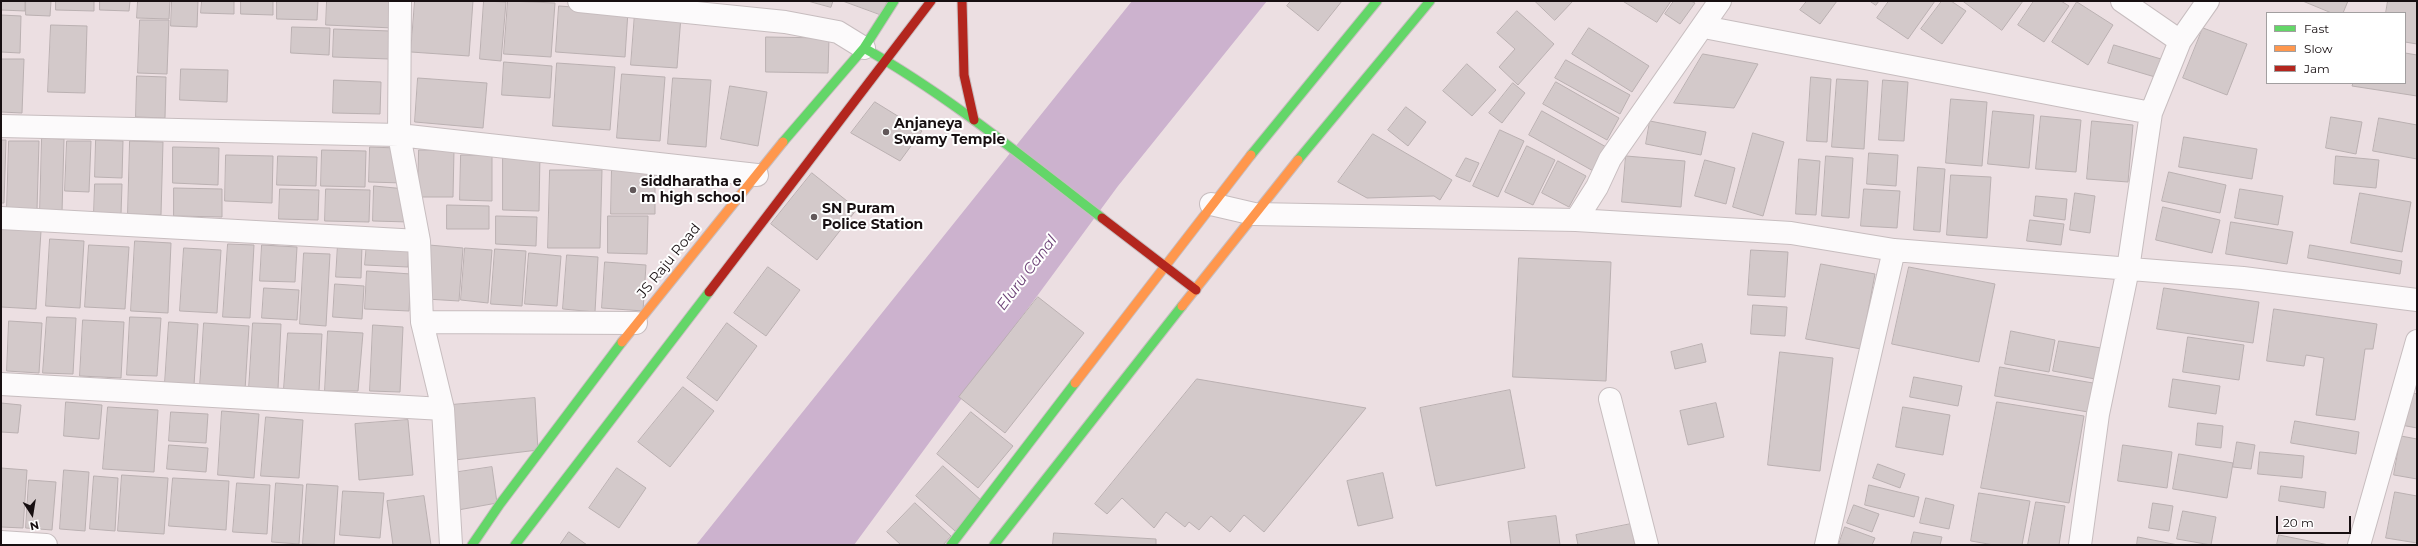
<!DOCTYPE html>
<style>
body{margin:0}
#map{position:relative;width:2418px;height:546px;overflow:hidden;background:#ecdfe2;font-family:Montserrat,sans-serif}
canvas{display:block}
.frame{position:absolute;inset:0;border:2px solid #170f11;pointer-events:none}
.legend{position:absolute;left:2266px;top:12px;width:140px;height:72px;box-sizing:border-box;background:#fff;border:1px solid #a29fa0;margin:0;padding:5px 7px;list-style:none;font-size:12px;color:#170f11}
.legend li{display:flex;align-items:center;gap:8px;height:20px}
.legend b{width:20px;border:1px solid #a29fa0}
.north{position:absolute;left:12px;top:494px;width:40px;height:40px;-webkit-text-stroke:3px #fff;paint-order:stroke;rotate:168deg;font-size:11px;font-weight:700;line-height:16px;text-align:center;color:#170f11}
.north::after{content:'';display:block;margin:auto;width:14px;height:18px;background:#170f11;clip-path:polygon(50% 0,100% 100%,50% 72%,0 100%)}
.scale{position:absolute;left:2276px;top:516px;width:75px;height:18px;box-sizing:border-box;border:2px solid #170f11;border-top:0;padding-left:5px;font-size:12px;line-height:14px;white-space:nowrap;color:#170f11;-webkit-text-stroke:3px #fff;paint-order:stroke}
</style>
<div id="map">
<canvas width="2418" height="546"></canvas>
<div class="frame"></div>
<ul class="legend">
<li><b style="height:5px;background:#63d668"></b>Fast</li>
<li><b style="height:5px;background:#ff974d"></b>Slow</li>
<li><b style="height:5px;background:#b3261e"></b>Jam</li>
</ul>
<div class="north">N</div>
<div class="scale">20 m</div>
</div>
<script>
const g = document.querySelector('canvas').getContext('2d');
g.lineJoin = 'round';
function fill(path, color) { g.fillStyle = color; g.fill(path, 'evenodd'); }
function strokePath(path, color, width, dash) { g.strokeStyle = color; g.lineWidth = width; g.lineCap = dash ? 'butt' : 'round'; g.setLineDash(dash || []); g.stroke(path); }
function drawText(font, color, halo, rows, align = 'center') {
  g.font = font + ' Montserrat,sans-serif'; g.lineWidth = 4; g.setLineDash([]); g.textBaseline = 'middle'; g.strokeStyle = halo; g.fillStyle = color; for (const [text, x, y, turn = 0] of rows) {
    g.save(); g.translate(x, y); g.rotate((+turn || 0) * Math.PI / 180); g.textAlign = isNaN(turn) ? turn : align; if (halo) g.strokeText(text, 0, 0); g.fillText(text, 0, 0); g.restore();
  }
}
const water = new Path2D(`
 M1132 1H1267L1118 186 854 545H696Z`);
const building = new Path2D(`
 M1 1H25V11L1 10Z
 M26 1H51L50 16 26 15Z
 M56 1H94V11L56 10Z
 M100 1H130L129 11 100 10Z
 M138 1H170L169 19 137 18Z
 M172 1H198L197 27 171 26Z
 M202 1H234V14L201 13Z
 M241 1H273V15L241 14Z
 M277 1H318L317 20 277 19Z
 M327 1H394L393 28 326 25Z
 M415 1H473L469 56 411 52Z
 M484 1 506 2 501 61 480 59Z
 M508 1 555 3 551 57 504 54Z
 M808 1H833L831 7Z
 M843 1H887L882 15Z
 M1291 1H1342L1318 31 1287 6Z
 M1535 1H1573L1555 20Z
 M1623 1H1671L1657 22Z
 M1674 1H1691L1695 3 1680 24 1665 14Z
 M1807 1H1837L1820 24 1800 10Z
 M1870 1H1879L1876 5Z
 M1889 1H1935L1908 39 1877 18Z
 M1942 1H1951L1966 11 1942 44 1921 29Z
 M1963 1H2023L2002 30Z
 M2034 1H2061L2069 6 2044 42 2018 25Z
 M2303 1H2348L2343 13H2332Z
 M2388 1H2417V44L2405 42V13H2386Z
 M2077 2 2113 25 2088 65 2052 42Z
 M559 6 628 11 625 57 556 52Z
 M1517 11 1554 44 1518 85 1499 67 1515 49 1497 33Z
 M635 13 681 16 677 68 631 65Z
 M1 15 21 16 20 53 1 52Z
 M140 20H169L167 74 138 73Z
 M51 25 87 26 85 93 48 92Z
 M292 27 330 28 329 55 291 53Z
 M1589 28 1649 66 1632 92 1572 54Z
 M2203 28 2247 44 2227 95 2183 78Z
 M334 29 390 31 389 59 333 57Z
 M766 37 829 38 828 73 766 72Z
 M2114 45 2161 59 2155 77 2108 63Z
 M2405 53 2417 55V96L2352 86 2353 83H2405Z
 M1703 54 1758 64 1734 108 1674 103Z
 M1 59H24L22 113 1 112Z
 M1566 60 1630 95 1620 114 1555 78Z
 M504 62 552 66 550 98 502 95Z
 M557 63 615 67 610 130 553 126Z
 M1467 64 1496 90 1472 116 1443 91Z
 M181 69 228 70 227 102 180 100Z
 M622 74 665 77 660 141 617 138Z
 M137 76 166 77 165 118 136 117Z
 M1811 77 1831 79 1827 142 1807 141Z
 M418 78 487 83 483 128 415 122Z
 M673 78 711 80 706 147 668 144Z
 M1837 79 1868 81 1864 149 1832 147Z
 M334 80 381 82 380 114 333 113Z
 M1883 80 1908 82 1904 141 1879 140Z
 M1556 82 1619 118 1607 140 1543 104Z
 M1513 83 1525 93 1502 123 1489 113Z
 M730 86 767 92 758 146 721 139Z
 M1951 99 1987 102 1982 166 1946 163Z
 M875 102 922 131 900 161 851 133Z
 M1406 107 1426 122 1408 146 1388 130Z
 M1542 111 1608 148 1595 172 1529 135Z
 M1993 111 2034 115 2029 168 1988 164Z
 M2041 116 2081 120 2076 172 2036 169Z
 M2331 117 2362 122 2356 154 2326 148Z
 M2379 118 2417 125V159L2373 151Z
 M1650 121 1706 132 1701 155 1646 144Z
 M2092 121 2133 125 2128 182 2087 179Z
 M1500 130 1524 141 1498 197 1473 186Z
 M1753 133 1784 142 1763 216 1733 207Z
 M1373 134 1452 180 1440 200 1434 196 1367 198 1338 182Z
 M2184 137 2257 149 2252 179 2179 167Z
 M42 138 64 139 62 213H40Z
 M1 140H6L4 203H1Z
 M96 140 123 141 122 178 95 177Z
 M9 141H39L37 210 7 209Z
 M67 141H91L89 192 65 191Z
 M130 141 163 142 161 215 128 214Z
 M1527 146 1555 160 1533 205 1505 192Z
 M173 147 219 148 218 185 173 183Z
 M370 147 397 148 403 183 369 182Z
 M322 150 366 151 365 187 321 186Z
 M419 150H454L453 197H418Z
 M503 153 540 154 539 211 503 210Z
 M1869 153 1898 155 1896 186 1867 184Z
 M226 155 273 156 272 203 225 201Z
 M461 155H492V201L460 200Z
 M278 156 317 157 316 186 277 185Z
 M1626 156 1685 161 1681 207 1622 202Z
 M1826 156 1853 158 1849 218 1822 216Z
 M2336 156 2379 160 2376 188 2334 184Z
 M1466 158 1479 163 1470 182 1456 176Z
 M1799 159 1820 161 1816 215 1796 214Z
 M1705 160 1735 168 1726 204 1695 196Z
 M1558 161 1586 176 1569 207 1542 193Z
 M612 166H655V214H611Z
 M1918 167 1945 169 1940 232 1914 230Z
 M550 170H602L600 248H548Z
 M2169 172 2226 185 2220 213 2162 201Z
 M812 173 857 209 817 260 771 224Z
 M1951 175 1991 177 1987 238 1947 235Z
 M95 184H122L121 215 94 214Z
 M374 186 406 189 409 222 373 221Z
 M174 188 222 189V217L174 216Z
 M280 189 319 190 318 220 279 219Z
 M326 189 370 190 369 222 325 221Z
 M1864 189 1900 191 1897 228 1861 226Z
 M2240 189 2283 196 2278 225 2235 218Z
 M2075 193 2095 196 2090 233 2070 230Z
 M2360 193 2411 202 2402 252 2351 243Z
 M2036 196 2067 199 2065 220 2034 216Z
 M447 205 489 206V229H447Z
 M2163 207 2220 220 2212 253 2156 240Z
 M496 216 537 217 536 246 496 244Z
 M608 216H648L647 254 608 253Z
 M2030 220 2064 224 2061 245 2027 241Z
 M2231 222 2293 232 2287 264 2226 254Z
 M1 229 41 231 36 309 1 307Z
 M50 239 84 241 80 308 46 306Z
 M135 241 171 243 168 313 131 311Z
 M367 243 409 245 408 267 365 265Z
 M228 244 254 245 250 318 223 317Z
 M338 244 362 245 361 278 336 277Z
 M89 245 129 247 125 309 85 307Z
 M262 245 297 247 295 282 260 281Z
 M429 245 463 248 459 301 426 299Z
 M2310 245 2402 261 2400 274 2308 258Z
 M184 248 221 250 217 313 180 311Z
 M465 248 492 250 488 303 461 300Z
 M495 249 526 251 522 306 491 304Z
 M1751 250 1788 252 1785 297 1748 295Z
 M304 253 330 254 326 326 300 324Z
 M529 253 561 256 557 306 525 304Z
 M567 255 598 257 595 312 563 309Z
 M1519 258 1611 262 1606 381 1513 377Z
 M605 262 646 265 643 311 602 308Z
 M1821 264 1875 274 1861 349 1806 339Z
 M768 267 800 290 766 336 734 313Z
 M1909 267 1995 284 1979 362 1892 344Z
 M367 271 411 274 409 311 365 309Z
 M335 284 364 286 362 319 333 317Z
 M264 288 299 290 297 320 262 318Z
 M2164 288 2259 302 2253 343 2157 329Z
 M1038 297 1084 333 1005 433 959 397Z
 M1753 305 1787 307 1785 336 1751 334Z
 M2274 309 2377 324 2373 349H2365L2355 420 2316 415 2324 358 2306 355 2304 366 2267 361Z
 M47 317 76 318 73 374 43 373Z
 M130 317 161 318 157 376 127 375Z
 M83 320 124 322 121 378 80 376Z
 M9 321 42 323 39 373 7 371Z
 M169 322 198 324 194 385 165 383Z
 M204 323 249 326 245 390 200 387Z
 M253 323 281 324 278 389H249Z
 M727 323 757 346 717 401 687 378Z
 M373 325 403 327 400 392 370 391Z
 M328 331 363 333 358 391H325Z
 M2011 331 2055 340 2049 372 2005 364Z
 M288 333 322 334 319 391 284 389Z
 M2188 337 2244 345 2239 380 2183 372Z
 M2059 341 2101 348 2095 379 2053 371Z
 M1702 344 1706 362 1675 369 1671 352Z
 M1780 352 1833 358 1820 471 1768 465Z
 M2000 367 2093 383 2088 412 1995 396Z
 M1914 377 1962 386 1958 406 1910 397Z
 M1197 379 1366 408 1264 532 1244 515 1230 532 1211 516 1199 530 1189 522 1185 527 1166 512 1154 528 1122 498 1107 514 1095 504Z
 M2173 379 2220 386 2216 414 2169 407Z
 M683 387 714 411 670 467 638 442Z
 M1510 390 1525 468 1436 486 1420 408Z
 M2407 392 2417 394V428L2401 425Z
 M535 398 538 450 455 460 451 405Z
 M66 402 102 405 99 439 64 436Z
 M1997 402 2084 416 2069 503 1981 488Z
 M1 403 21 405 18 433 1 432Z
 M1716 403 1724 437 1688 445 1680 411Z
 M108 407 158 410 154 472 103 469Z
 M1903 407 1950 415 1943 455 1896 447Z
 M222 411 259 414 254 478 218 475Z
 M171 412 208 414 206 443 169 441Z
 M971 412 1013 446 978 488 937 454Z
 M266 417 303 420 299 478 261 476Z
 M408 420 413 475 359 480 355 424Z
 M2295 421 2359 432 2356 454 2291 443Z
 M2198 423 2223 426 2221 448 2196 445Z
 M2401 436 2417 439V479L2394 475Z
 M2237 442 2255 445 2251 469 2233 467Z
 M169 445 208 448 206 472 167 469Z
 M2123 445 2172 452 2167 488 2118 481Z
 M2260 452 2304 456 2302 478 2258 474Z
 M2179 454 2233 463 2227 498 2173 489Z
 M1878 464 1905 474 1900 488 1873 478Z
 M943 466 982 501 955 531 916 496Z
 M492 467 497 503 458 510 452 473Z
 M1 468 27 470 23 528 1 527Z
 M617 468 646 488 619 528 589 508Z
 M64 470 89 472 85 531 60 529Z
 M1383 473 1393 518 1358 526 1347 481Z
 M122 475 168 478 164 534 118 531Z
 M94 476 118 478 115 531 90 529Z
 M173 478 229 481 226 530 169 526Z
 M29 480 56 482 52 530 26 528Z
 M237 483 270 485 267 534 233 532Z
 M276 483 303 485 299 544 272 542Z
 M307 484 338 486 334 545 303 544Z
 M1869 485 1919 497 1914 517 1865 505Z
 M2281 486 2326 492 2324 508 2279 501Z
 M343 491 384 493 380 538 340 535Z
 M2395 492 2417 496V543L2386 538Z
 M1979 493 2030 501 2022 545H1994L1971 541Z
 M424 496 431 545H393L387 501Z
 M1926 498 1954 505 1949 529 1920 523Z
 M2036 502 2065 506 2059 545H2028Z
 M915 503 951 536 943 545H901L887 532Z
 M2153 503 2173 506 2169 531 2149 528Z
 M1854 505 1879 514 1872 532 1847 523Z
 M2183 511 2216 517 2211 545 2177 539Z
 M1556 516 1560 545H1511L1508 522Z
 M1631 524 1635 545H1578L1576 535Z
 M1845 527 1875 538 1872 545 1839 544Z
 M569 532 587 545H560Z
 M1914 532 1942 537 1940 545H1911Z
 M1054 533 1156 539V545H1053Z
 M2279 535 2329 545H2277Z
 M2138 537 2178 545H2137Z`);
const street = new Path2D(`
 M400 1 399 135 419 241 422 322 443 409
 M579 1 785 22 838 32 864 48
 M2122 1 2180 41
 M1704 27 2151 113
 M1 126 399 135 757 175
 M1211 204 1254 214 1576 220 1791 233 1894 250 2243 278 2417 300
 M1 218 419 241
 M1576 220 1597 187 1610 159 1720 1
 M422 322 636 323
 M1 384 443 409 451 545
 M1610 399 1647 545
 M1 542 46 545
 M1826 545 1894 250
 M2080 545 2098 414 2128 269 2151 113 2180 41 2208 1
 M2359 545 2417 341`);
const fast = new Path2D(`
 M864 48C949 96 1025 159 1102 218
 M783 142 864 48 894 1
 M1251 155 1377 1
 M1298 160 1430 1
 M472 545 500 504 622 342
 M515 545 709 292
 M951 545 1075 383
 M994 545 1182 306`);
const slow = new Path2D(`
 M1182 306 1298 160
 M622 342 783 142
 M1075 383 1251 155`);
const jam = new Path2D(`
 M962 1 964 75 974 120
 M1102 218 1196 290
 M709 292 931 1`);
const markers = [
 [886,132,4,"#62585a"],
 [633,190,4,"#62585a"],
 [814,217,4,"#62585a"]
];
const poiNames = [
 ["Anjaneya",894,124],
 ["Swamy Temple",894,140],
 ["siddharatha e",641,182],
 ["m high school",641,198],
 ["SN Puram",822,209],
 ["Police Station",822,225]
];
const streetNames = [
 ["JS Raju Road",669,261,-51]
];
const waterNames = [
 ["Eluru Canal",1027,273,-53]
];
fill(water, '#ccb2ce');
fill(building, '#d3c9ca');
strokePath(building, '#bab0b1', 1);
strokePath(street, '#c7bdbf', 24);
strokePath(fast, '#c7bdbf', 11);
strokePath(slow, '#c7bdbf', 11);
strokePath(jam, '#c7bdbf', 11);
strokePath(street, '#fcfafb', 22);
strokePath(fast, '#63d668', 9);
strokePath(slow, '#ff974d', 9);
strokePath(jam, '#b3261e', 9);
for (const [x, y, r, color] of markers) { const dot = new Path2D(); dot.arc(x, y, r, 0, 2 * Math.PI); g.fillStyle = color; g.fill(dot); strokePath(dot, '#fff', 1.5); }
drawText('bold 14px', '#170f11', '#fff', poiNames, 'left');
drawText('14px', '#170f11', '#fff', streetNames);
drawText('italic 15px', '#6d4377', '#fff', waterNames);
</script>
